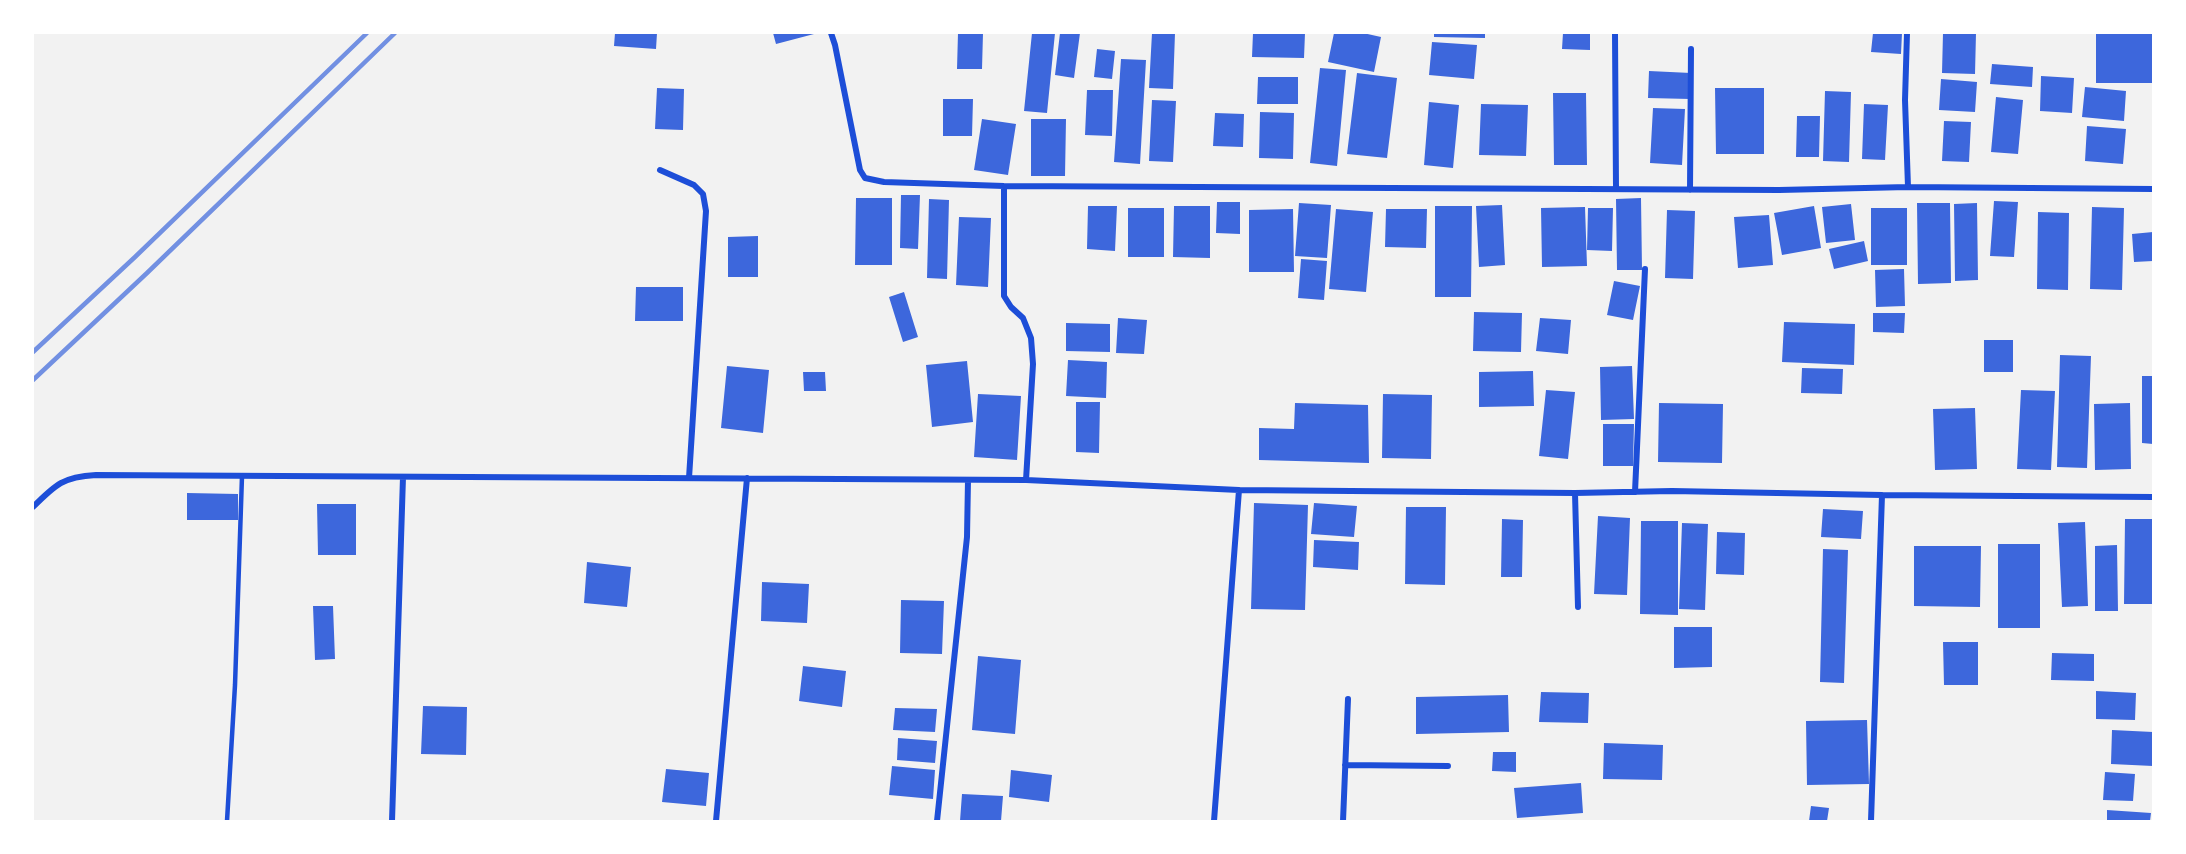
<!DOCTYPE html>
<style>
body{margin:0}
#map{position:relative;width:2186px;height:854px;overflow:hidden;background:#f2f2f2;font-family:Manrope,sans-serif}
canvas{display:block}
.frame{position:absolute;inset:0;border:34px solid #fff;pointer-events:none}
</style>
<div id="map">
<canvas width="2186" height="854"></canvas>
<div class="frame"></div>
</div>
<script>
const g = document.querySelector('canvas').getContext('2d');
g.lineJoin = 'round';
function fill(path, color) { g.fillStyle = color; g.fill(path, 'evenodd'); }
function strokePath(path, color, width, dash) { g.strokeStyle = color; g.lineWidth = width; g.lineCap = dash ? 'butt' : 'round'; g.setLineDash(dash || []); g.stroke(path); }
const building = new Path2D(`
 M615 33H657L656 49 614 46Z
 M773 33H814V34L776 44Z
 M958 33H983L982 69H957Z
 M1032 33H1055L1047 113 1024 111Z
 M1060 33H1080L1074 78 1055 75Z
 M1152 33H1175L1173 89 1149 88Z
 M1253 33H1305L1304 58 1252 57Z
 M1334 33H1363L1381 37 1374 72 1328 62Z
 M1434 33H1485V38L1434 37Z
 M1563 33H1590V50L1562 49Z
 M1873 33H1902L1901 54 1871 52Z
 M1943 33H1976L1975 74 1942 73Z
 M2096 33H2153V83H2096Z
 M1432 42 1477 45 1474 79 1429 75Z
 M1097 49 1115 51 1112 79 1094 77Z
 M1121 59 1146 60 1140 164 1114 162Z
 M1992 64 2033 67 2032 87 1990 84Z
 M1320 68 1346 70 1337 166 1310 163Z
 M1649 71 1691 73 1690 99 1648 98Z
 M1357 73 1397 78 1387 158 1347 154Z
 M2041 76 2074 78 2072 113 2040 111Z
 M1258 77H1298V104H1257Z
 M1941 79 1977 82 1975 112 1939 110Z
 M2085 87 2126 91 2124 121 2082 117Z
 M657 88 684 89 683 130 655 129Z
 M1715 88H1764V154H1716Z
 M1087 90H1113L1112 136 1085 135Z
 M1825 91 1851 92 1849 162 1823 161Z
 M1553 93H1586L1587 165H1554Z
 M1996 97 2023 100 2018 154 1991 152Z
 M943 99H973L972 136H943Z
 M1152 100 1176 101 1173 162 1149 161Z
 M1429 102 1459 105 1453 168 1424 165Z
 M1481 104 1528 105 1526 156 1479 155Z
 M1864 104 1888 105 1885 160 1862 159Z
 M1653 108 1685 109 1682 165 1650 163Z
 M1260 112 1294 113 1293 159 1259 158Z
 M1215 113 1244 114 1243 147 1213 146Z
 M1797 116H1820L1819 157H1796Z
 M982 119 1016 124 1008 175 974 170Z
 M1031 119H1066L1065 176H1031Z
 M1944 121 1971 122 1969 162 1942 161Z
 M2087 126 2126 129 2123 164 2085 161Z
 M901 195H920L918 249 900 248Z
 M856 198H892V265H855Z
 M1641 198 1642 270H1617L1616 199Z
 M929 199 949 200 947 279 927 278Z
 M1994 201 2018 202 2014 257 1990 256Z
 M1217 202H1240V234L1216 233Z
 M1299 203 1331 205 1327 258 1295 256Z
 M1917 203H1950L1951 283 1918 284Z
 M1977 203 1978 280 1955 281 1954 204Z
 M1851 204 1855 240 1826 243 1822 207Z
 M1502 205 1505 265 1479 267 1476 206Z
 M1088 206H1117L1115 251 1087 249Z
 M1174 206H1210V258L1173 257Z
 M1435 206H1472L1471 297H1435Z
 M1814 206 1821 248 1782 255 1774 213Z
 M1585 207 1587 266 1542 267 1541 208Z
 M2092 207 2124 208 2122 290 2090 289Z
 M1128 208H1164V257H1128Z
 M1588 208H1613L1612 251 1587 250Z
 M1871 208H1907V265H1871Z
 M1293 209 1294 272H1249V210Z
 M1336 209 1373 212 1366 292 1329 289Z
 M1386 209H1427L1426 248 1385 247Z
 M1667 210 1695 211 1693 279 1665 278Z
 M2038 212 2069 213 2068 290 2037 289Z
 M1769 215 1773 265 1738 268 1734 217Z
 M959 217 991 218 988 287 956 285Z
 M2153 232V261L2134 262 2132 234Z
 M758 236V277H728V237Z
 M1864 241 1868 261 1834 269 1829 249Z
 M1301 259 1327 261 1324 300 1298 298Z
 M1904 269 1905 306 1876 307 1875 270Z
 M1614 281 1640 286 1633 320 1607 315Z
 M636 287H683V321H635Z
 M904 292 918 337 903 342 889 297Z
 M1474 312 1522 313 1521 352 1473 351Z
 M1873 313H1905L1904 333 1873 332Z
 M1118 318 1147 320 1144 354 1116 353Z
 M1540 318 1571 320 1568 354 1536 351Z
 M1784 322 1855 324 1854 365 1782 362Z
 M1066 323 1110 324V352L1066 351Z
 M1984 340H2013V372H1984Z
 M2060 355 2091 356 2087 468 2057 467Z
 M1068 360 1107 362 1106 398 1066 396Z
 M967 361 973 422 932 427 926 365Z
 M727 366 769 370 763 433 721 428Z
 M1632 366 1634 419 1601 420 1600 367Z
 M1802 368 1843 369 1842 394 1801 393Z
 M1533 371 1534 406 1479 407V372Z
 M803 372H825L826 391H804Z
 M2142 376H2153V444L2142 443Z
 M1546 390 1575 392 1568 459 1539 456Z
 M2021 390 2055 391 2051 470 2017 469Z
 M978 394 1021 396 1017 460 974 457Z
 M1383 394 1432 395 1431 459 1382 458Z
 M1076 402H1100L1099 453 1076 452Z
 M1295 403 1368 405 1369 463 1259 460V428L1294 429Z
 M1659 403 1723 404 1722 463 1658 462Z
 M2130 403 2131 469 2095 470 2094 404Z
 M1975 408 1977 469 1935 470 1933 409Z
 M1603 424H1634L1633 466H1603Z
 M187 493 238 494V520H187Z
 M1254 503 1308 505 1305 610 1251 609Z
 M1314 503 1357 506 1354 537 1311 534Z
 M317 504H356V555H318Z
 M1406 507H1446L1445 585 1405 584Z
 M1823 509 1863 511 1861 539 1821 537Z
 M1598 516 1630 518 1627 595 1594 594Z
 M1502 519 1523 520 1522 577H1501Z
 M2125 519H2153L2152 604H2124Z
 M1641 521H1678V615L1640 614Z
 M2085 522 2088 606 2062 607 2058 523Z
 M1682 523 1708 524 1705 610 1679 609Z
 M1717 532 1745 533 1744 575 1716 574Z
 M1314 540 1359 542 1358 570 1313 567Z
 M1998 544H2040V628H1998Z
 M2117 545 2118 611H2095V546Z
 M1914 546H1981L1980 607 1914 606Z
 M1823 549 1848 550 1844 683 1820 682Z
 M587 562 631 567 627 607 584 603Z
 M762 582 809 584 807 623 761 621Z
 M901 600 944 601 942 654 900 653Z
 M313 606H333L335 659 315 660Z
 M1674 627H1712V667L1674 668Z
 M1943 642H1978V685H1944Z
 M2052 653 2094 654V681L2051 680Z
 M978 656 1021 660 1015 734 972 730Z
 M803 666 846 671 842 707 799 701Z
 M2096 691 2136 693 2135 720 2096 719Z
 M1541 692 1589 693 1588 723 1539 722Z
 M1508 695 1509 732 1416 734V697Z
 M423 706 467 707 466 755 421 754Z
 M895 708 937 709 935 732 893 730Z
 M1867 720 1869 784 1807 785 1806 721Z
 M2112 730 2153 732V766L2111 764Z
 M898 738 937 741 935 763 897 760Z
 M1604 743 1663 745 1662 780 1603 779Z
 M1493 752H1516V772L1492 771Z
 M892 766 935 770 933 799 889 795Z
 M666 769 709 773 706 806 662 802Z
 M1011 770 1052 775 1049 802 1009 797Z
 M2105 772 2135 774 2133 801 2103 800Z
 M1581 783 1583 813 1517 818 1514 788Z
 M962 794 1003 796 1001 821H960Z
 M1811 806 1829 808 1827 821H1809Z
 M2107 810 2151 813 2150 821H2107Z`);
const service = new Path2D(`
 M227 821 235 685 242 476`);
const minor = new Path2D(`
 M831 33 835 45 860 170 865 178 884 182 1004 186 1779 190 1908 187 2153 189
 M1615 33 1616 189
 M1907 33 1905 100 1908 187
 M660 170 694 185 703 194 706 211 689 478
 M1004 186V296L1011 307 1023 318 1031 338 1033 364 1026 480
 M1690 190 1691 49
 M1635 492 1645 269
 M1575 493 1578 607
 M33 507C56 484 63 477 96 475L1026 480 1239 490 1575 493 1672 491 1882 495 2153 497
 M1345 765 1448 766
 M392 821 403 477
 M716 821 747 478
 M937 821 967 537 968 480
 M1214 821 1239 490
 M1343 821 1348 699
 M1871 821 1882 495`);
const rail = new Path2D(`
 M33 352 135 257 367 33
 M33 380 147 273 395 33`);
fill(building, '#3d67dc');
strokePath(service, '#1d4ed8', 4.5);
strokePath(minor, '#1d4ed8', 6);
strokePath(rail, '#7290e2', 4.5);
</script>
